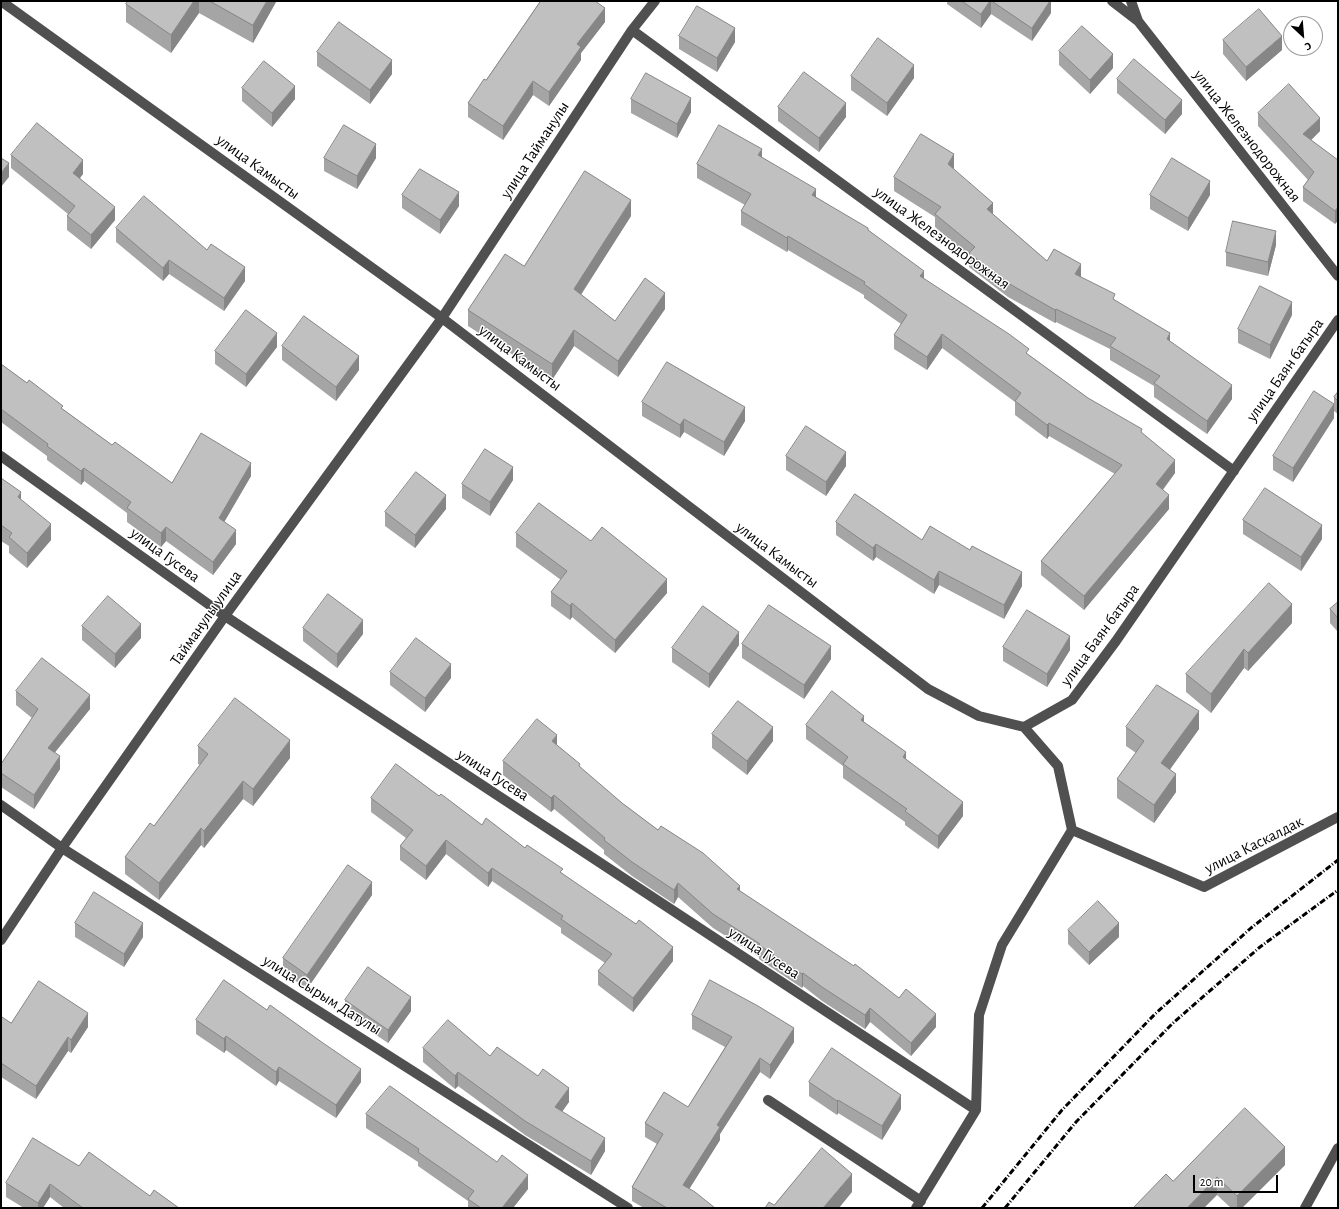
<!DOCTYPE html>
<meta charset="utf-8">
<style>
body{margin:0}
#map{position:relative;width:1339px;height:1209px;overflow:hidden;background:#fff;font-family:"Alegreya Sans",sans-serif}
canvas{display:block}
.frame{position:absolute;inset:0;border:2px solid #000;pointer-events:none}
.north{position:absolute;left:1283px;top:16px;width:40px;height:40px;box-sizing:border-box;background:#fff;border:1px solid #999;border-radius:50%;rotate:154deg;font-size:11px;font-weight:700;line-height:16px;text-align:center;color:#000}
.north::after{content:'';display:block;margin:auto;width:14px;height:18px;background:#000;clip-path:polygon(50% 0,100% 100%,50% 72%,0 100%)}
.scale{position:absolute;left:1193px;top:1175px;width:85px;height:18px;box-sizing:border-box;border:2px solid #000;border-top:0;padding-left:5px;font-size:12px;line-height:14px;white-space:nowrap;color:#000;-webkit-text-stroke:3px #fff;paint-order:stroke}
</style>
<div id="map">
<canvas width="1339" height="1209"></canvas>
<div class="frame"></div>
<div class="north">С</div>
<div class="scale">20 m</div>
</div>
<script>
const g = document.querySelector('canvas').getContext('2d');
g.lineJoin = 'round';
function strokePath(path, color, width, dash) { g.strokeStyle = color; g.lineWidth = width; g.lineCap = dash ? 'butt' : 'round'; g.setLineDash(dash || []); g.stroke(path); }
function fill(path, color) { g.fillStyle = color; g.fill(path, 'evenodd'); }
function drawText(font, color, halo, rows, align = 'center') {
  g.font = font + ' "Alegreya Sans",sans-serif'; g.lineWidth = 3; g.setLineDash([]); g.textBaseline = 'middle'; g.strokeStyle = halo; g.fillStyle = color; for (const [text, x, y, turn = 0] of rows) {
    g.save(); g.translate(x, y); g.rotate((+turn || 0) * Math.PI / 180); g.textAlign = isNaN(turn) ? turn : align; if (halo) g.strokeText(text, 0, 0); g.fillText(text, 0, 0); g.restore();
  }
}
const minor = new Path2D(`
 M1 1 442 318 928 689 979 716 1024 727
 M1112 1 1138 21 1338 276
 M1131 1 1138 21
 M632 30 1234 471
 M1 456 225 616 976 1110
 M1024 727 1072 700 1116 641 1338 320
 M1 805 62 848 628 1208
 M1072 830 1204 887 1338 817
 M1 940 62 848 225 616 442 318 632 30 655 1
 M768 1100 921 1201
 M916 1208 976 1110 979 1015 1002 945 1072 830 1058 766 1024 727
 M1305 1208 1338 1148`);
const rail = new Path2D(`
 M982 1208 1062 1110 1155 1014 1251 928 1338 860
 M1005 1208 1076 1122 1172 1024 1260 947 1338 890`);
const wall = new Path2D(`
 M127 1H276V2L253 43 199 13 171 53 126 22V4L128 2Z
 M539 1H595L605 22 581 53V60L549 106 533 95 503 140 468 117V103L486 80 539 3Z
 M947 1H1051V13L1032 41 991 14 981 28 947 4Z
 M679 36 735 42 717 72 679 49Z
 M1223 40 1282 50 1246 81 1223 54Z
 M1059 51 1113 68 1090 94 1059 65Z
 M317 52 392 74 370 104 317 66Z
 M851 76 914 78 887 116 851 90Z
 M1117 79 1182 114 1165 134 1117 93Z
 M242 88 295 99 272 127 242 101Z
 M631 99 691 112 677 138 631 113Z
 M778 107 846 117 819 152 778 121Z
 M1258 113 1320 131 1311 140 1338 160 1335 224 1303 201V187L1308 180 1258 126Z
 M11 155 83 174 80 178 115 220 91 249 67 230V216L68 214 11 168Z
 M762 157 816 197 868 230 924 279 1088 398 1142 433 1175 473 1163 490 1169 509 1084 610 1041 575V561L1115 474 1049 436 1047 439 1015 415V402L942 348 927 370 894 349V335L901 324 864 298V295L788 250 787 252 741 225V211L745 205 697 178V164Z
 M324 158H376L357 189 324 171Z
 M954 168 953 169 993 214 1047 261 1081 277 1115 300 1170 341 1232 399 1207 434 1154 397V386L1110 360V349L1056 322 1055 323 1008 297 969 267V256L935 227V217L894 191V177Z
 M402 195 459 206 440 234 402 208Z
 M1150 195H1210L1188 231 1150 209Z
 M631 216 581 295 615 321 665 309 618 377 574 346 552 380 468 326V310L524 266Z
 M116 228 207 250 245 281 224 311 169 274 163 281 116 242Z
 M1276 245 1268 276 1226 266V252Z
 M1292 315 1270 359 1238 343V329Z
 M282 346 359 370 336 401 282 360Z
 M277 347 246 387 215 364V351Z
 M1 364 112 445 172 483 251 476 224 522 236 544 213 575 166 541 161 547 127 522V513L84 481 81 485 47 460V456L1 422Z
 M1338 392V414L1334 411V418L1293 482 1273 470V456L1334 404V397Z
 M642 402 745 421 724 456 684 432 680 438 642 416Z
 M786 456 846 466 826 496 786 470Z
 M1 478 21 499 51 540 27 568 9 553V546L1 541Z
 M513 480 490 516 462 498V484Z
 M446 509 415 548 385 526V512Z
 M1243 520 1322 539 1301 571 1243 534Z
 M836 522 922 540 1022 586 1004 619 939 585 934 594 876 557 873 561 836 535Z
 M516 533 591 541 667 593 615 653 572 617 570 620 551 606V592L561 580 516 547Z
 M1338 602V632L1330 623V609Z
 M1292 623 1248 671 1244 668 1211 713 1186 692V674Z
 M82 626 141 638 115 668 82 640Z
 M303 628 363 634 337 668 303 641Z
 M742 644 831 659 804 699 742 658Z
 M739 645 709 688 672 662V648Z
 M1003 647 1070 650 1047 687 1003 661Z
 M390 672 451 678 425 712 390 685Z
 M16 691 90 709 55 752 60 769 34 809 1 787V764L32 718 16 705Z
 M864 723 906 759 963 816 938 849 905 825V822L843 778V766L806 739V725Z
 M1126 727 1199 729 1170 769 1176 792 1154 823 1117 798V779L1136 753 1126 746Z
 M712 734 773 741 747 775 712 748Z
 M557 745 580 768 622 803 740 891 936 1027 911 1056 870 1022 865 1029 822 1001 803 986 802 988 759 959V957L713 928 678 897 674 904 632 876 604 854V850L554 809 551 812 503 775V761Z
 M198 746 290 758 253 806 243 799 204 848 201 845 159 900 125 874V857L154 826 200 765 198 764Z
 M439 796 482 825 525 848 563 874 673 961 633 1012 598 985V971L605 963 561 933V928L492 881 488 887 446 854 426 880 400 860V846L406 838 371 812V798Z
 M372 895 307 989 283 972V958Z
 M75 923 143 937 124 967 75 937Z
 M1068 930 1119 937 1089 965 1068 944Z
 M345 1000 411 1011 388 1043 345 1014Z
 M692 1015 794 1042 770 1079 760 1072 720 1134V1140L689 1189 715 1208H644L632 1201V1187L657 1144 645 1137V1123L688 1107 725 1047 692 1029Z
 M1 1020 11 1023 88 1027 71 1053 68 1051 36 1099 1 1077Z
 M196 1020 361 1082 336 1118 279 1081 276 1086 226 1050 224 1053 196 1034Z
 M423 1048 490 1056 569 1102 562 1112 605 1151 591 1175 525 1135 458 1086 455 1089 423 1062Z
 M809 1082 901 1109 882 1140 838 1113 837 1115 809 1096Z
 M366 1114 528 1189 513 1208H468V1201L418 1166V1162L366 1128Z
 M1285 1165 1242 1208H1231L1217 1195 1173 1181Z
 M79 1166 150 1196 179 1208H64L50 1197 43 1208H24L6 1197V1183Z`);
const shadedWall = new Path2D(`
 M194 1H199V13L171 53V35Z
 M267 1H276V2L253 43V25Z
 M990 1H991V14L981 28V14Z
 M1050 1H1051V13L1032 41V28Z
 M605 8V22L581 53V60L549 106V92L577 44Z
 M735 28V42L717 72V58Z
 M1282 36V50L1246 81V67Z
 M1113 54V68L1090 94V80Z
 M392 60V74L370 104V90Z
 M914 65V78L887 116V103Z
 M533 81V95L503 140V126Z
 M295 86V99L272 127V113Z
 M691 98V112L677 138V124Z
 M1182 100V114L1165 134V120Z
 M846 103V117L819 152V138Z
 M1320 118V131L1303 148V134Z
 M376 144V158L357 189V176Z
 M762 149V163L758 155Z
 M954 154V168L948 178V164Z
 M83 160V174L73 187V173Z
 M9 163V177L1 187V173Z
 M1210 181V195L1188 231V218Z
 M816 189V203L812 195Z
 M459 192V206L440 234V220Z
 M631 200V216L574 305V289Z
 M993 203V217L987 209Z
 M115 207V220L91 249V235Z
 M1338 207V221L1335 224V211Z
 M1276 231V245L1268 276V262Z
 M788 236V250L787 252V238Z
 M169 260V274L163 281V268Z
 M1081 264V278L1075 274Z
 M245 267V281L224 311V298Z
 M924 271V285L920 276Z
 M665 293V309L618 377V361Z
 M1292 302V315L1270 359V345Z
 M1056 309V322L1055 323V310Z
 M574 330V346L552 380V364Z
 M277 333V347L246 387V374Z
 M1170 333V347L1167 339Z
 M942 334V348L927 370V357Z
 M359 356V370L336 401V387Z
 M1232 385V399L1207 434V421Z
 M1334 404V418L1293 482V468Z
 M745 407V421L724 456V442Z
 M684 419V432L680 438V425Z
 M1049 423V436L1047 439V425Z
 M846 452V466L826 496V482Z
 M1175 460V473L1156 498V484Z
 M251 463V476L219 531V518Z
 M513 467V480L490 516V502Z
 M84 468V481L81 485V471Z
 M21 492V508L18 497Z
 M446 495V509L415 548V535Z
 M1169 495V509L1084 610V596Z
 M51 524V540L27 568V553Z
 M1322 525V539L1301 571V557Z
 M166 527V541L161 547V533Z
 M236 530V544L213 575V562Z
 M876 544V557L873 561V548Z
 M939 571V585L934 594V580Z
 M1022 572V586L1004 619V605Z
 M667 579V593L615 653V640Z
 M572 603V617L570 620V606Z
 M1292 604V623L1248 671V653Z
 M363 620V634L337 668V654Z
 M141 624V638L115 668V654Z
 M739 632V645L709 688V674Z
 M1070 636V650L1047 687V674Z
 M831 646V659L804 699V685Z
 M1244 649V668L1211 713V694Z
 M451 664V678L425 712V698Z
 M90 695V709L48 761V748Z
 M1199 711V729L1161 782V763Z
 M864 716V730L861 720Z
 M773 727V741L747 775V761Z
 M557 735V749L552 741Z
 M290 740V758L253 806V789Z
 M906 752V766L903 757Z
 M60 756V769L34 809V795Z
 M1176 774V792L1154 823V805Z
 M243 781V799L204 848V831Z
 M554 795V809L551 812V798Z
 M963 802V816L938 849V836Z
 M201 828V845L159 900V883Z
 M446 840V854L426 880V866Z
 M492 868V881L488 887V873Z
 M372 882V895L307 989V975Z
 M678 883V897L674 904V890Z
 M740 886V900L737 889Z
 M143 923V937L124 967V954Z
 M1119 923V937L1089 965V952Z
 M673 947V961L633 1012V998Z
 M803 973V986L802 988V974Z
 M411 997V1011L388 1043V1030Z
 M870 1008V1022L865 1029V1015Z
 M88 1013V1027L71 1053V1040Z
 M936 1014V1027L911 1056V1043Z
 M794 1028V1042L770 1079V1065Z
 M226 1036V1050L224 1053V1039Z
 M68 1037V1051L36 1099V1086Z
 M760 1058V1072L720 1134V1140L683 1199V1185L717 1125Z
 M279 1067V1081L276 1086V1072Z
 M361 1069V1082L336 1118V1105Z
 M458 1072V1086L455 1089V1076Z
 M569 1088V1102L555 1121V1107Z
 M901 1095V1109L882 1140V1126Z
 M838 1100V1113L837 1115V1101Z
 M605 1138V1151L591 1175V1161Z
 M1285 1147V1165L1242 1208H1237V1196Z
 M852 1174V1192L839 1208H823Z
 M528 1175V1189L513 1208H502Z
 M1217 1177V1195L1204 1208H1187Z
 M50 1184V1197L43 1208H38V1203Z`);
const building = new Path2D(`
 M128 1H194L171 35 126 4Z
 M210 1H267L253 25Z
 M541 1H595L605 8 577 44 581 47 549 92 533 81 503 126 468 103 484 79 486 80Z
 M962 1H990L981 14Z
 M992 1H1050L1032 28Z
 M697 6 735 28 717 58 679 36Z
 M1259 9 1282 36 1246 67 1223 40Z
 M339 22 392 60 370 90 317 52Z
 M1082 26 1113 54 1090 80 1059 51Z
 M878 38 914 65 887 103 851 76Z
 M1134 59 1182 100 1165 120 1117 79Z
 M264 61 295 86 272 113 242 88Z
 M804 72 846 103 819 138 778 107Z
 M646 73 691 98 677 124 631 99Z
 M1289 84 1320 118 1303 134 1338 160V207L1335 211 1303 187 1314 172 1258 113Z
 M37 123 83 160 73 173 115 207 91 235 67 216 75 206 11 155Z
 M344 125 376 144 357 176 324 158Z
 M719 125 762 149 758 155 816 189 812 195 868 228V230L924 271 920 276 1009 334 1029 349 1026 353 1088 398 1142 429 1141 432 1175 460 1156 484 1169 495 1084 596 1041 561 1122 465 1049 423 1047 425 1015 401 1021 393 942 334 927 357 894 335 907 315 864 284 865 282 788 236 787 238 741 211 751 194 697 164Z
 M921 134 954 154 948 164 993 203 987 209 1047 261 1054 249 1081 264 1075 274 1115 294 1113 299 1170 333 1167 339 1232 385 1207 421 1154 383 1160 376 1110 346 1116 338 1056 309 1055 310 1008 283 969 253 975 247 935 214 941 207 894 177Z
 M1 158 9 163 1 173Z
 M1172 158 1210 181 1188 218 1150 195Z
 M420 169 459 192 440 220 402 195Z
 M585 171 631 200 574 289 615 321 645 278 665 293 618 361 574 330 552 364 468 310 505 254 524 266Z
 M144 196 207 250 211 244 245 267 224 298 169 260 163 268 116 228Z
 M1233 221 1276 231 1268 262 1226 252Z
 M1260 286 1292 302 1270 345 1238 329Z
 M246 310 277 333 246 374 215 351Z
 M304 316 359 356 336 387 282 346Z
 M667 362 745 407 724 442 684 419 680 425 642 402Z
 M1 364 27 383 29 380 63 406 61 408 112 445 115 442 172 483 201 433 251 463 219 518 236 530 213 562 166 527 161 533 127 508 131 502 84 468 81 471 47 446 48 444 1 409Z
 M1314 391 1334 404 1293 468 1273 456Z
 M1338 392V401L1334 397Z
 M806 426 846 452 826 482 786 456Z
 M485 449 513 467 490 502 462 484Z
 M416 472 446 495 415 535 385 512Z
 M1 478 21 492 18 497 51 524 27 553 9 537 12 533 1 525Z
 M1265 488 1322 525 1301 557 1243 520Z
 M855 494 922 540 930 526 970 550 972 546 1022 572 1004 605 939 571 934 580 876 544 873 548 836 522Z
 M539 503 591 541 602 527 667 579 615 640 572 603 570 606 551 592 567 571 516 533Z
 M1269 583 1292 604 1248 653 1244 649 1211 694 1186 674Z
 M328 594 363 620 337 654 303 628Z
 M108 596 141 624 115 654 82 626Z
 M1338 602V618L1330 609Z
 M769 605 831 646 804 685 742 644Z
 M703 606 739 632 709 674 672 648Z
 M1027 610 1070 636 1047 674 1003 647Z
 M416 638 451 664 425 698 390 672Z
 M42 658 90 695 48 748 60 756 34 795 1 773V764L38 709 16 691Z
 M1157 685 1199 711 1161 763 1176 774 1154 805 1117 779 1144 741 1126 727Z
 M832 691 864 716 861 720 906 752 903 757 963 802 938 836 905 811 907 809 843 764 848 757 806 725Z
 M235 698 290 740 253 789 243 781 204 831 201 828 159 883 125 857 150 823 154 826 208 754 198 746Z
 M738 701 773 727 747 761 712 734Z
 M537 719 557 735 552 741 580 764 579 766 622 803 658 830 661 826 703 853 740 886 737 889 854 966 855 964 899 998 906 989 936 1014 911 1043 870 1008 865 1015 822 987 803 973 802 974 759 945 760 944 713 914 678 883 674 890 632 862 604 840 605 838 554 795 551 798 503 761Z
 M396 764 439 796 441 794 482 825 486 818 525 848 527 845 563 869 560 872 636 924 639 920 673 947 633 998 598 971 612 954 561 919 563 916 492 868 488 873 446 840 426 866 400 846 413 830 371 798Z
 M348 865 372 882 307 975 283 958Z
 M94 892 143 923 124 954 75 923Z
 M1098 901 1119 923 1089 952 1068 930Z
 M368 967 411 997 388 1030 345 1000Z
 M224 980 267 1010 270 1005 323 1043 361 1069 336 1105 279 1067 276 1072 226 1036 224 1039 196 1020Z
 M710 980 758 1006 794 1028 770 1065 760 1058 717 1125 720 1127 683 1185 695 1192 715 1208H667L632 1187 663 1134 645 1123 664 1092 688 1107 732 1037 692 1015Z
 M39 981 88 1013 71 1040 68 1037 36 1086 1 1063V1020L2 1017 11 1023Z
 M448 1020 490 1056 497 1047 538 1076 543 1069 569 1088 555 1107 605 1138 591 1161 525 1121 458 1072 455 1076 423 1048Z
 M832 1048 901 1095 882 1126 838 1100 837 1101 809 1082Z
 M390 1086 497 1162 502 1155 528 1175 502 1208H481L468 1199 474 1191 418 1152 419 1149 366 1114Z
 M1245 1108 1285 1147 1237 1196 1217 1177 1187 1208H1133L1166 1174 1173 1181Z
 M33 1138 79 1166 89 1152 150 1196 154 1190 179 1208H83L50 1184 38 1203 6 1183Z
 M822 1148 852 1174 823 1208H765L769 1202 774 1205Z`);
const streetNames = [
 ["улица Железнодорожная",1247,136,52],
 ["улица Тайманулы",535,150,-57],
 ["улица Камысты",258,167,36],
 ["улица Железнодорожная",942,238,36],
 ["улица Камысты",520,358,37],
 ["улица Баян батыра",1285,370,-55],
 ["улица Гусева",165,555,36],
 ["улица Камысты",777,555,37],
 ["Тайманулы улица",206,618,-55],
 ["улица Баян батыра",1100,635,-54],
 ["улица Гусева",493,775,33],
 ["улица Каскалдак",1254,845,-27],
 ["улица Гусева",764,953,33],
 ["улица Сырым Датулы",322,995,32]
];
strokePath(minor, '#505050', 10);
strokePath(rail, '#000', 3, [6, 2, 1, 2]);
fill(wall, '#a5a5a5');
fill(shadedWall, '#868686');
fill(building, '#c0c0c0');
strokePath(building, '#868686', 1);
drawText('16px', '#000', '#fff', streetNames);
</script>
